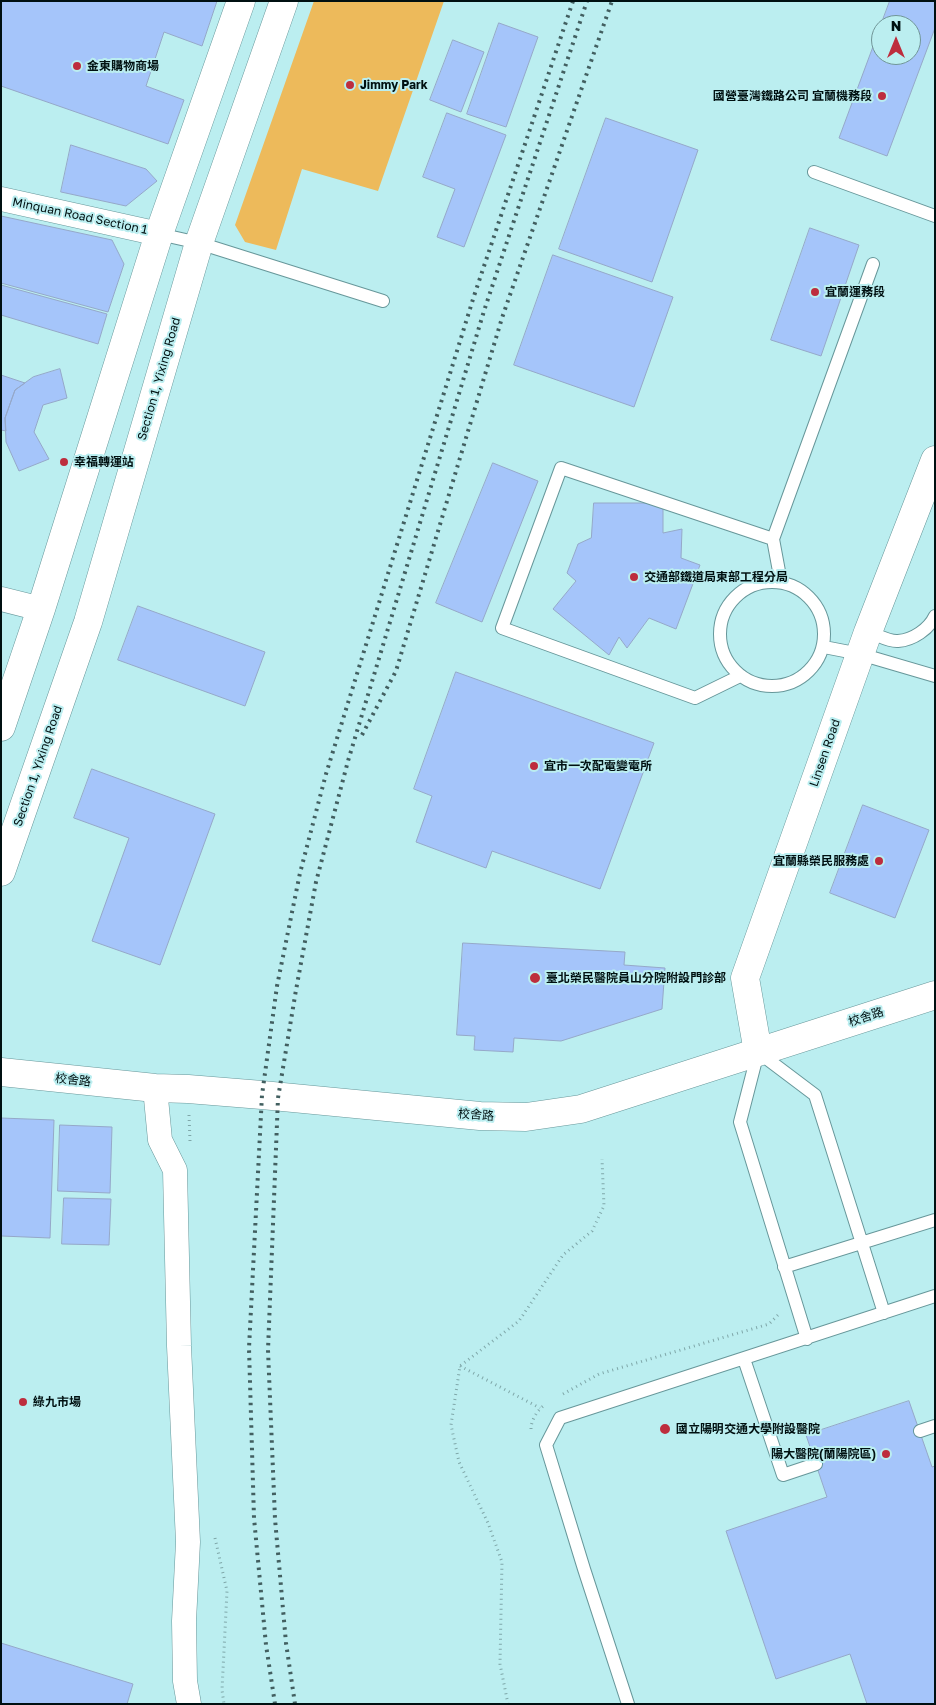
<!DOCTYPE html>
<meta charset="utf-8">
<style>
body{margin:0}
#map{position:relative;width:936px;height:1705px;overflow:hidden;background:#bbeef0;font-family:"Golos Text",sans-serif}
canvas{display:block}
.frame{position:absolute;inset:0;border:2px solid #001011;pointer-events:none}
.north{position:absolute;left:871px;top:15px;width:50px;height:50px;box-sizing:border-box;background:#bbeef0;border:1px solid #709597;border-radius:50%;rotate:0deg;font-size:14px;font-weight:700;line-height:20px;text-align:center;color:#001011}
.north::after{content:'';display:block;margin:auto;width:18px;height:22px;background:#bd2d3d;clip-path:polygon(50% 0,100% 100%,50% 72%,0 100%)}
</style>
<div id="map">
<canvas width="936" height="1705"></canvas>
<div class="frame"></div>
<div class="north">N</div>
</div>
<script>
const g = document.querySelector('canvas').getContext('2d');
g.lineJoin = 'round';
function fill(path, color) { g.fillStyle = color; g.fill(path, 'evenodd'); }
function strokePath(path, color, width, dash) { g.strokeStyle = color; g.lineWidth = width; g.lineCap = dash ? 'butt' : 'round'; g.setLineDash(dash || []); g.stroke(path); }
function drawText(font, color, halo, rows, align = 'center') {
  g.font = font + ' "Golos Text","Noto Sans TC",sans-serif'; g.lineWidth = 4; g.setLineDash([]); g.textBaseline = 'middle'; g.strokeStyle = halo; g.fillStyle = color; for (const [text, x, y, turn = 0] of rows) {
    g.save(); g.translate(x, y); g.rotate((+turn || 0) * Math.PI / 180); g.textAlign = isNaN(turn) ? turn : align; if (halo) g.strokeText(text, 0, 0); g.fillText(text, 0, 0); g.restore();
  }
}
const green = new Path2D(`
 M314 1H444L378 191 302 169 276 250 245 242 235 225Z`);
const building = new Path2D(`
 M1 1H217L202 46 164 32 146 86 184 100 168 144 1 86Z
 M890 1H935V28L887 156 839 138 881 25V55H911V25H881Z
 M499 23 538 37 506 127 467 114Z
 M453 40 484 52 461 112 430 100Z
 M447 113 506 135 464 247 437 237 455 189 423 177Z
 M606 118 698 150 652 282 559 249Z
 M71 145 146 169 157 181 126 206 61 192Z
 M1 216 112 240 124 264 108 312 1 283Z
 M810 228 859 245 821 356 771 340Z
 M553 255 673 297 634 407 514 365Z
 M1 285 107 314 98 344 1 315Z
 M60 369 67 398 43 405 34 432 49 459 19 471 6 442 5 418 15 390 33 377Z
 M1 375 25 383 15 390 5 418 6 431 1 430Z
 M493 463 538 481 482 622 436 603Z
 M594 503H663V533L682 529 681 558 700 565 676 629 649 618 627 648 619 637 609 655 553 609 576 581 567 573 578 544 591 538Z
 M138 606 265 652 245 706 118 660Z
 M456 672 654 743 600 889 492 851 486 868 416 842 432 796 414 789Z
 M92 769 215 814 160 965 92 941 129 838 74 818Z
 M863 805 929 830 895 918 830 893Z
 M463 943 625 952 624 965 665 968 662 1009 561 1041 514 1038 513 1052 474 1050 475 1036 457 1035Z
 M1 1118 54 1120 50 1238 1 1236Z
 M60 1125 112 1127 110 1193 58 1191Z
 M64 1198 111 1199 109 1245 62 1244Z
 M909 1401 932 1467 935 1466V1704H867L850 1654 776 1679 726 1531 827 1497 806 1435Z
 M1 1643 133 1684 127 1704H1Z`);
const path = new Path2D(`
 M189 1115 190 1141
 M460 1366 540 1408
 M563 1394 599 1374 769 1324 780 1313
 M531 1429C531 1420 538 1409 545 1405
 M215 1538 227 1591 222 1690 224 1704
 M508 1704 500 1664 502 1562 488 1523 459 1462 451 1425 460 1366 519 1321 563 1255 592 1231 604 1206 602 1159`);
const service = new Path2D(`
 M814 172 935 216
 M159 234 199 243 383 301
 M773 539 873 264
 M720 634a52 52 0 1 1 104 0a52 52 0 1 1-104 0Z
 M868 632C876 634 889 642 898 641 913 640 929 629 935 616
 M824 647 860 654 935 676
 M740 676 695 698 502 628 561 468 773 539 781 582
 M784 1267 935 1220
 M807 1339 740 1122 758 1052 815 1095 884 1313
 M744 1359 783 1475 816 1464
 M920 1431 935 1426
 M628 1704 584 1569 546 1445 560 1418 935 1296`);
const minor = new Path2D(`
 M1 199 159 234
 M1 599 41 609
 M155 1088 160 1140 175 1170 179 1346 188 1542 184 1621 185 1681 189 1704`);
const tertiary = new Path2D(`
 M1 727 41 609 159 234 241 1
 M1 872 88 622 199 243 284 1
 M758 1052 745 978 868 632 935 460
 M1 1072 155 1088 188 1089 262 1095 480 1116 526 1117 581 1109 935 995`);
const rail = new Path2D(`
 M362 735 396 671 502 318 612 1
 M275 1704 266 1645 254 1518 249 1348 262 1095 277 986 300 873 326 774 474 296 573 1
 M295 1704 286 1643 275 1519 268 1350 278 1098 296 990 316 882 348 761 484 311 587 1`);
const markers = [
 [77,66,5,"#bd2d3d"],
 [350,85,5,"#bd2d3d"],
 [882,96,5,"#bd2d3d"],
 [815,292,5,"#bd2d3d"],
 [64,462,5,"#bd2d3d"],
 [634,577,5,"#bd2d3d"],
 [534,766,5,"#bd2d3d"],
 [879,861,5,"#bd2d3d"],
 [535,978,6,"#bd2d3d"],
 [23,1402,5,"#bd2d3d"],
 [665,1429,6,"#bd2d3d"],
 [886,1454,5,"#bd2d3d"]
];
const poiNames = [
 ["金東購物商場",87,66],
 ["Jimmy Park",360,85],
 ["國營臺灣鐵路公司 宜蘭機務段",872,96,"right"],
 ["宜蘭運務段",825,292],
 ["幸福轉運站",74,462],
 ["交通部鐵道局東部工程分局",644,577],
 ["宜市一次配電變電所",544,766],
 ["宜蘭縣榮民服務處",869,861,"right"],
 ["臺北榮民醫院員山分院附設門診部",546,978],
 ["綠九市場",33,1402],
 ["國立陽明交通大學附設醫院",676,1429],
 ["陽大醫院(蘭陽院區)",876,1454,"right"]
];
const streetNames = [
 ["Minquan Road Section 1",80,216,12],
 ["Section 1, Yixing Road",159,379,-74],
 ["Linsen Road",825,753,-71],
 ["Section 1, Yixing Road",38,766,-71],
 ["校舍路",866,1017,-18],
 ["校舍路",73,1080,6],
 ["校舍路",476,1115,4]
];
fill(green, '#edba5b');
fill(building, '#a5c5fa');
strokePath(building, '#95a8c8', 1);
strokePath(service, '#67979a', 14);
strokePath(minor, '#67979a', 25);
strokePath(tertiary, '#67979a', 29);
strokePath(path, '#7fa7a9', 3, [1, 4]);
strokePath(service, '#fff', 12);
strokePath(minor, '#fff', 24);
strokePath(tertiary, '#fff', 28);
strokePath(rail, '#425f60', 4, [2.5, 5]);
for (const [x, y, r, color] of markers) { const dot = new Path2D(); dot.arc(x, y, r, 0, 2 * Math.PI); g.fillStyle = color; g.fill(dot); strokePath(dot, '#bbeef0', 2); }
drawText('bold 12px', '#001011', '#bbeef0', poiNames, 'left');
drawText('12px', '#001011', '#bbeef0', streetNames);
</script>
